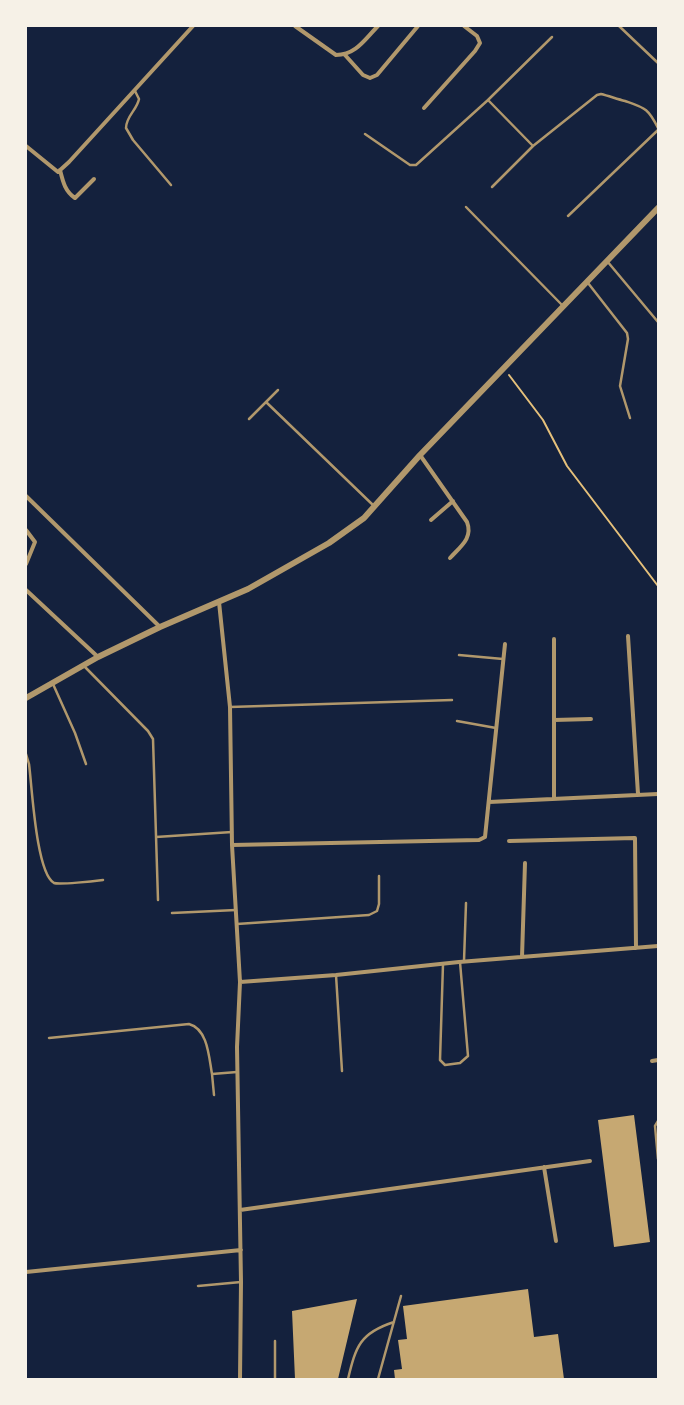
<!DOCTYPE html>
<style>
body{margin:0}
#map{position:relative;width:684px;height:1405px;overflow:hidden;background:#14213d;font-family:"Public Sans",sans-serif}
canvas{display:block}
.frame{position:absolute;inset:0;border:27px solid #f6f1e7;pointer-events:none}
</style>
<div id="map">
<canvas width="684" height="1405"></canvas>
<div class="frame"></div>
</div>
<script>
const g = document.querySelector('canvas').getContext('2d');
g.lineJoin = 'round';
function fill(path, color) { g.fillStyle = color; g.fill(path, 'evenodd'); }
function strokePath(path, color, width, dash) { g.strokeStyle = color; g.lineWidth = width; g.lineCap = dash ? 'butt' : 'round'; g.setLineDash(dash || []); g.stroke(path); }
const building = new Path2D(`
 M634 1115 650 1242 614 1247 598 1120Z
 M528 1289 534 1337 558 1334 564 1379H395L394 1370 402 1369 398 1340 407 1339 403 1306Z
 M357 1299 338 1379H295L292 1311Z`);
const path = new Path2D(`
 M509 375 543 420 567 466 658 586`);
const service = new Path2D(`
 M619 26 658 63
 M552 37 488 100 533 146 597 95 601 94C609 96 617 99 625 101 645 108 648 108 658 128
 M135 91 139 99C137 110 126 116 126 128L133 140 171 185
 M365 134 410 165H416L488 100
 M492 187 533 146
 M466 207 563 306
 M568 216 658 130
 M607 261 658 322
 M588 283 627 333 628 339 620 386 630 418
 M278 390 266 402 374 506
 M249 419 266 402
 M459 655 503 659
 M84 666 148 731 153 739 158 900
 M53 684 75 733 86 764
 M230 707 452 700
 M457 721 496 728
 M26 754 29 764C32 786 36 873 54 883 59 885 95 881 103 880
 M156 837 232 832
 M172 913 236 910
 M237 924 369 915 377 911 379 904V876
 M464 961 466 903
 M443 964 440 1060 445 1065 460 1063 468 1056 460 962
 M336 975 342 1071
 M49 1038 189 1024C208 1029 209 1058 212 1074
 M214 1095 212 1074 237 1072
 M658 1121 655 1126 658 1159
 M198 1286 241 1282
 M275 1341V1379
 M348 1379C356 1346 360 1333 394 1322
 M378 1379 401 1296`);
const minor = new Path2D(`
 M295 26 336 55C356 55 365 39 378 26
 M345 55 363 75 370 78 377 75 418 26
 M424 108 475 51 480 43 477 36 464 26
 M26 146 58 172 69 162 193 26
 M60 170C63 182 65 191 75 198L94 179
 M420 455 467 522C473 538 461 546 450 558
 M26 496 160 627
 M431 520 453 501
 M26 530 35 542 26 564
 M26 590 98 657
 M219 602 230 707 232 845 240 982 237 1047 241 1282 240 1379
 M628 636 638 794
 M554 639V799
 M554 720 591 719
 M489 802 658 794
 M509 841 635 838 636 948
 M232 845 479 840 485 837 505 644
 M522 957 525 863
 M240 982 336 975 459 962 658 946
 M652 1061 658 1060
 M544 1167 556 1241
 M240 1210 590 1161
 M26 1272 241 1250`);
const tertiary = new Path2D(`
 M26 698 98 657 160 627 248 589 329 543 364 518 420 455 658 208`);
fill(building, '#c6a872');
strokePath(path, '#e5c07b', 2);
strokePath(service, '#b1986c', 2.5);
strokePath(minor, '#b1986c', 4);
strokePath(tertiary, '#b1986c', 6);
</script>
